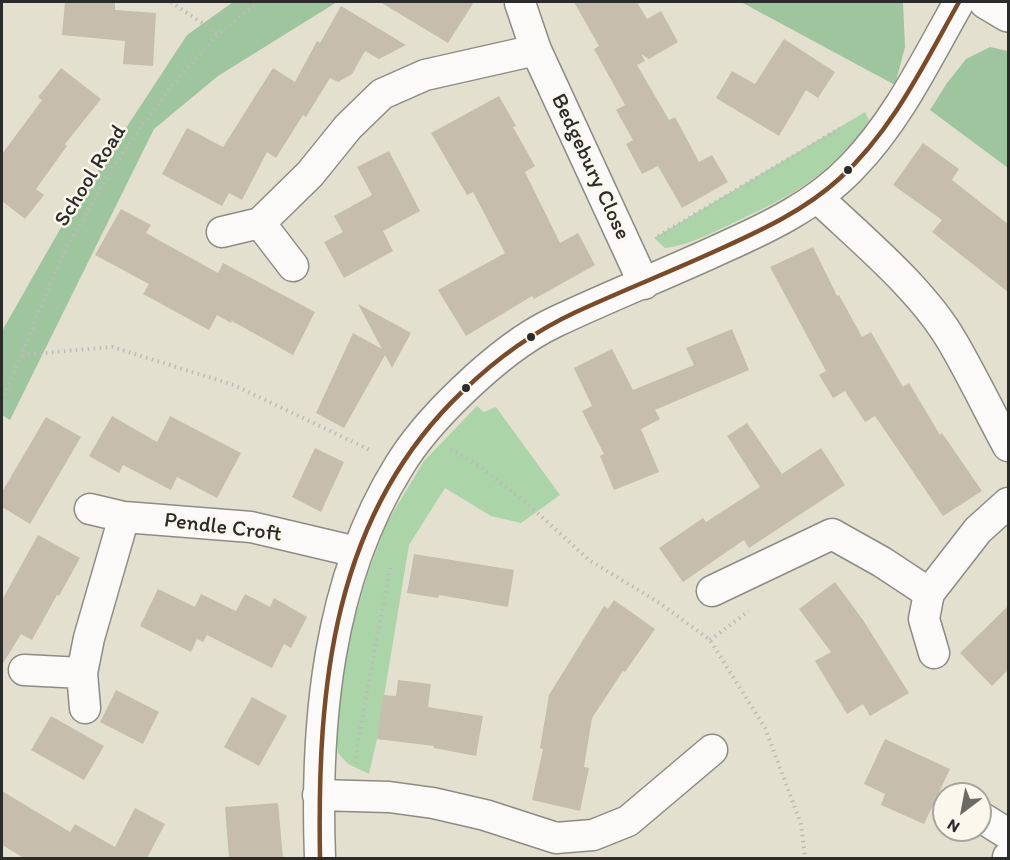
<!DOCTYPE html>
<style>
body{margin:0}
#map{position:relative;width:1010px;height:860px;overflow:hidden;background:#e4e0cf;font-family:Itim,sans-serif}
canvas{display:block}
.frame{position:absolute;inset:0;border:3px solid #2b2b2b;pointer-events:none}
.north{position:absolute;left:932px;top:782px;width:60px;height:60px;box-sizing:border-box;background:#fbf7ec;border:2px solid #a8a59f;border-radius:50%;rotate:212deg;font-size:16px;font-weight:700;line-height:24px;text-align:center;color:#2b2b2b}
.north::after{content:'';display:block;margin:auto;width:21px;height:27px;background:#6c6a64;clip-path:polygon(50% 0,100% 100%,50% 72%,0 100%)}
</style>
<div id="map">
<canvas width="1010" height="860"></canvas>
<div class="frame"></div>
<div class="north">N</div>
</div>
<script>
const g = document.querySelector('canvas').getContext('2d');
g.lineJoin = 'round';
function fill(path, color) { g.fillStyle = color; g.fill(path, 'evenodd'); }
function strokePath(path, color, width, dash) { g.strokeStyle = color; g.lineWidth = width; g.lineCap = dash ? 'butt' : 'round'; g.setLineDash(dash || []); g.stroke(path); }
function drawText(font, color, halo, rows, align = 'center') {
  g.font = font + ' Itim,sans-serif'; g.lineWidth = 5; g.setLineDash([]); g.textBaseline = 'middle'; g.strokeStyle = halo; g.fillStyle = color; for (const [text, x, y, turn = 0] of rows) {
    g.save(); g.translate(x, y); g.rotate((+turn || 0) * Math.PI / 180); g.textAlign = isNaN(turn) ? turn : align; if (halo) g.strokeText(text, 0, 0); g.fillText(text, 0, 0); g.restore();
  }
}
const green = new Path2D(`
 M865 112 869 120C863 131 855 140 846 149 813 186 779 201 735 222 712 233 690 245 665 248L654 238Z
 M477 406 484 412 496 407 560 495 521 523 491 516 445 488 409 545 377 739 369 774 348 764 338 753 335 734 348 642 367 576 386 524 424 461Z`);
const forest = new Path2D(`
 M233 2H337L218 76 154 129 10 420 2 415V331L63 224 187 35Z
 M741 2H903L905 47 895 85Z
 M990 47 1008 51V168L930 110 947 83 966 59Z`);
const building = new Path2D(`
 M65 2H115V10L156 13 153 66 123 64 125 41 62 35Z
 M380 2H474L448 43Z
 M574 2H637L647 19 661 11 678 42 649 59 641 54 645 61 637 65 669 120 675 117 699 162 712 155 728 182 682 208 658 166 642 174 626 144 633 140 616 110 625 105 594 49 599 46Z
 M341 6 406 45 379 59 365 51 352 74 338 82 330 78 306 117 303 115 276 158 267 152 242 200 229 193 222 206 162 174 187 128 223 147 273 68 295 82 317 41 320 43Z
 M784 39 835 72 818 98 806 90 779 136 716 98 732 71 755 84Z
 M61 68 101 99 65 144 67 146 36 189 44 195 25 219 2 201V154L42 100 38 97Z
 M499 96 516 126 513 127 535 166 525 172 560 243 578 233 595 265 534 299 532 296 466 336 438 290 505 253 473 192 467 195 431 133Z
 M923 143 959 169 952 180 1008 224V292L932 232 942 220 893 185Z
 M389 151 420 211 383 231 393 251 344 278 324 242 343 232 334 216 372 195 357 167Z
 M121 209 151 225 146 233 218 273 223 263 315 312 293 355 232 321 231 323 217 315 209 330 143 294 149 284 95 255Z
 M813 247 837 296 839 295 862 337 871 332 903 387 909 383 940 435 942 433 982 491 943 516 875 416 865 422 845 391 833 398 819 375 826 371 770 267Z
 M358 304 411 333 392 368 385 355 344 428 316 413 353 333 382 349Z
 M732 329 749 370 655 410 660 419 641 429 659 472 614 490 600 456 604 454 582 411 592 406 574 368 612 349 633 390 694 365 686 348Z
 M112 416 157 442 170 416 241 453 217 498 177 477 171 490 123 465 119 473 89 456Z
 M46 417 81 437 30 524 2 507V492Z
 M747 423 782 474 821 448 845 485 749 548 744 540 683 582 659 548 703 518 706 522 760 487 727 436Z
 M315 448 344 462 321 512 292 497Z
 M38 535 80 558 59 596 57 595 32 640 21 634 2 665V600Z
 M414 554 514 570 508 607 439 595 438 598 407 593Z
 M835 582 863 620 909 693 870 716 863 704 847 714 815 661 831 652 799 609Z
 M158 589 195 607 201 594 236 611 245 594 270 607 274 598 307 617 291 648 284 644 272 668 207 635 203 642 197 639 191 652 140 626Z
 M614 600 655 629 625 672 623 671 592 718 584 767 589 768 580 811 532 800 543 749 540 748 549 695 604 606 608 609Z
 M1008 606V670L992 686 960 653Z
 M398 680 431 684 428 707 483 716 476 756 434 748V746L377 739 383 695 396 696Z
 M116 690 159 712 143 744 100 722Z
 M252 697 287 716 259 766 224 747Z
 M51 716 104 746 84 780 31 750Z
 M885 739 950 769 924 824 881 805 885 794 864 784Z
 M2 791 70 832 75 824 115 847 135 808 165 824 147 858H24L2 845Z
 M278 803 283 858H229L225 807Z`);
const path = new Path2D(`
 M171 2 218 34
 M658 236 842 127
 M22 355 112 347 234 385 372 451
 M2 401 63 254 114 165 168 90 218 34 258 2
 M451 449 482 468 529 505 589 560 658 602 710 640 765 728 801 824 805 858
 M710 640 749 611
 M356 764 357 746 391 564`);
const street = new Path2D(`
 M520 3 536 50 644 284
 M817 197C862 240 921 288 952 341 972 375 989 411 1008 446
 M260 223 293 266
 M222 232 260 223 310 174 348 127 382 94 425 75 536 50
 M90 509 124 517 251 527 357 552
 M712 591 832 534 882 562 929 593
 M934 653 924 619 929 593 978 530 1008 503
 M24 670 82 673
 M85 708 82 673 89 638 124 517
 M318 795 389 797 433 803 485 815 556 838 593 835 628 821 712 750
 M984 819 1008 834
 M320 858C315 725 327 582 399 466 416 438 439 413 462 391 490 364 521 338 555 322 610 296 666 274 720 249 767 228 816 205 852 167 898 120 927 58 959 2
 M1008 858V857`);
const secondary = new Path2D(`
 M986 2 1008 15`);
const bus1 = new Path2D(`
 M320 858C317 688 332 515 463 391 497 358 533 332 576 312 624 290 672 271 720 249 762 230 805 210 839 179 893 130 924 64 959 2`);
const markers = [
 [848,170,5,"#2b2b2b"],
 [531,337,5,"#2b2b2b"],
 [466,388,5,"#2b2b2b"]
];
const streetNames = [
 ["Bedgebury Close",590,167,65],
 ["School Road",91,176,-58],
 ["Pendle Croft",223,528,7]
];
fill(green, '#acd4a9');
fill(forest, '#9fc59e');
fill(building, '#c6bdac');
strokePath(street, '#8d8b83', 33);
strokePath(secondary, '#8d8b83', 36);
strokePath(path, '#bcbbb8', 4, [1.5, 4.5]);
strokePath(street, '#fbfaf8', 30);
strokePath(secondary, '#fbfaf8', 33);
strokePath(bus1, '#7a4b2a', 4.5);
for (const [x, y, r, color] of markers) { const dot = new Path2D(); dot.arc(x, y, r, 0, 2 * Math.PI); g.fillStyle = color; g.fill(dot); strokePath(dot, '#fbf7ec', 2); }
drawText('22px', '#2b2b2b', '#fbf7ec', streetNames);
</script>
